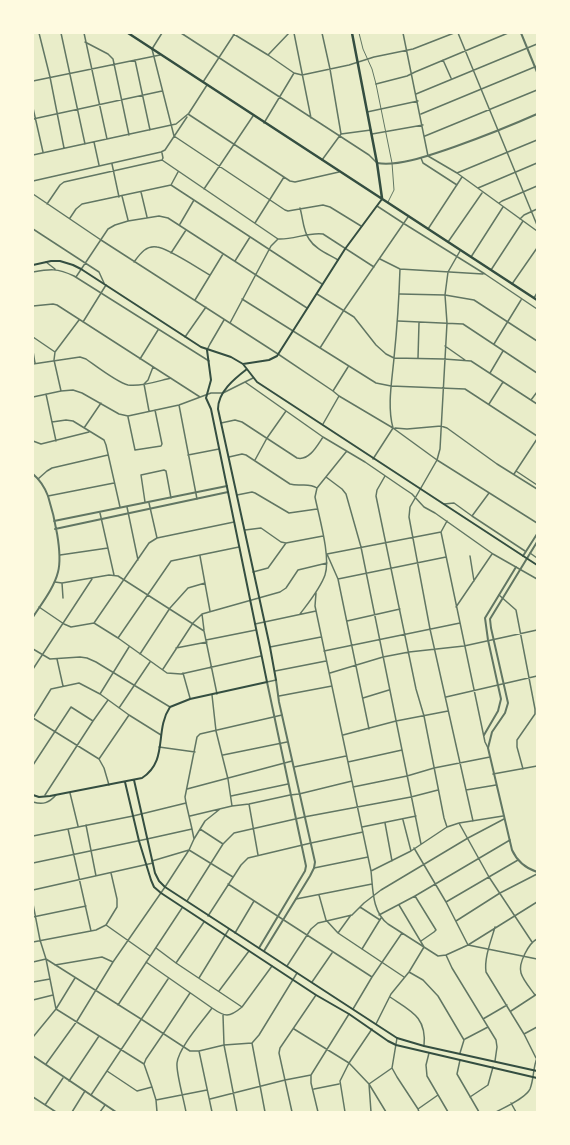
<!DOCTYPE html>
<style>
body{margin:0}
#map{position:relative;width:570px;height:1145px;overflow:hidden;background:#e9edc9;font-family:"Titillium Web",sans-serif}
canvas{display:block}
.frame{position:absolute;inset:0;border:34px solid #fefae0;pointer-events:none}
</style>
<div id="map">
<canvas width="570" height="1145"></canvas>
<div class="frame"></div>
</div>
<script>
const g = document.querySelector('canvas').getContext('2d');
g.lineJoin = 'round';
function strokePath(path, color, width, dash) { g.strokeStyle = color; g.lineWidth = width; g.lineCap = dash ? 'butt' : 'round'; g.setLineDash(dash || []); g.stroke(path); }
const service = new Path2D(`
 M359 33 363 49 372 69 376 84 392 163 394 190 388 202`);
const minor = new Path2D(`
 M39 33 50 77 64 148
 M61 33 85 144
 M84 33 107 139
 M162 33 152 49 174 136 285 210 288 211 323 205 330 207 361 226
 M181 33 369 155 376 162
 M232 33 268 55 294 73 302 75 349 65 374 57 413 49 454 33
 M294 33 311 118
 M322 33 330 69 341 134 322 160
 M403 33 428 156 457 173 537 231
 M458 33 537 225
 M85 42 108 54 113 59 129 135
 M268 55 289 33
 M135 60 150 130
 M443 60 451 78
 M33 81 160 55
 M203 82 235 33
 M376 84 407 76 415 72 508 33
 M416 94 537 44
 M33 108 43 152
 M367 112 418 101
 M189 113 207 85
 M421 114 537 66
 M33 119 162 91
 M264 123 294 73
 M341 134 371 130
 M372 134 423 125
 M425 136 537 90
 M94 142 99 165
 M162 153 163 158 162 160
 M33 155 176 124 188 114 290 181 295 182 339 172
 M421 158 423 163 457 185
 M112 164 119 197
 M457 173 537 140
 M33 181 161 152 165 150 187 117
 M171 185 178 172
 M478 188 537 163
 M204 189 253 116
 M141 192 147 217
 M33 194 101 240 278 354 333 391 339 396 393 428 437 460 537 523
 M122 196 128 220
 M499 203 502 201 537 186
 M47 204 60 185 64 182 162 160 278 239
 M377 206 403 223 485 274 537 309
 M300 208C303 218 303 231 309 239 315 249 328 254 338 260
 M70 218 76 209 82 204 171 185 322 284
 M520 219 524 215 537 209
 M255 223 284 177
 M180 224 194 200
 M33 229 99 272 104 283
 M428 229 462 177
 M448 242 482 193
 M460 251 448 272 445 295 447 323 440 449 437 460 410 507 409 517 430 629 473 821
 M171 253 186 230
 M471 257 503 207
 M380 259 400 269 483 274
 M235 261 250 237
 M46 262 55 269
 M134 262C140 254 146 245 157 247 168 248 199 269 210 275
 M491 270 523 221
 M33 272C50 269 57 268 74 276L209 361
 M76 277 108 229 115 225 128 221 159 216 168 218 307 308
 M512 284 537 248
 M317 294 354 317 376 345 386 354 394 358 444 359 471 361 537 404
 M400 294 445 295 474 300 537 341
 M534 298 537 293
 M242 299 376 383 391 386 465 389 537 436
 M195 300 223 254
 M33 306 53 304 57 305 200 397
 M398 321 463 324 537 373
 M83 322 106 285
 M230 323 271 246 278 239C293 240 308 232 323 234L374 267
 M33 337 55 352
 M185 337 206 307
 M494 344 521 300
 M445 346 465 360
 M320 348 344 310 408 217
 M207 350 210 344 224 320
 M33 351 35 363
 M418 358 419 323
 M140 359 158 330
 M33 364 80 357 86 359C96 366 118 383 128 385 142 387 158 381 171 378
 M490 373 503 351
 M245 382 323 437 365 462 403 488 412 494 424 507 435 513 493 554 537 579
 M61 391 54 360 55 352 79 320
 M333 391 348 367
 M46 394 56 441
 M33 397 61 391 73 390 82 393 119 414 128 416 179 405 211 393H223L253 378
 M531 400 537 392
 M489 404 503 382
 M179 405 197 499
 M149 411 144 384 148 380 153 367
 M128 417 135 450 161 446 162 444 155 410
 M52 422 66 420 73 421 104 440 106 445 120 507
 M221 423 235 420 242 422 297 458C309 461 317 446 323 437
 M323 424 339 396
 M84 428 101 403
 M395 428 407 429 441 426 447 428 497 464 537 489
 M33 441 41 444 89 432
 M188 455 219 449
 M229 457 242 454 246 455 290 484C300 487 308 482 317 488
 M373 459 393 428C387 406 392 381 394 358 397 329 399 299 400 269
 M255 460 267 438 286 411
 M516 471 537 485
 M514 474 537 439
 M385 476 377 490 376 496 416 689 424 716 444 818 447 827
 M326 477 342 489 346 494 361 547 421 844
 M38 479 47 471 52 468 108 455
 M237 495 252 492 255 493 289 513 317 509
 M48 496 114 483
 M145 502 141 475 164 470 166 471 171 498
 M149 503 157 538
 M444 504 454 503 472 516 489 493
 M127 507 138 560
 M100 513 114 575
 M472 516 525 551
 M447 521 441 532 485 742 488 748
 M245 530 261 528 281 542 286 543
 M530 553 537 558
 M60 555 108 548
 M200 556 210 611
 M470 556 474 581
 M253 572 268 568 286 543 323 536
 M338 579 446 557
 M55 582 62 583 109 575 118 576 204 631 217 694
 M62 583 63 598
 M316 593 315 606 371 871C373 889 372 912 388 924L438 956 446 955 468 945 537 959
 M499 595 516 610 535 709V714L517 740V747L523 769
 M39 607 64 624 71 627 94 623 118 638 167 673 181 674 261 656
 M456 607 492 554
 M202 614 204 630
 M300 614C309 602 320 589 325 575 331 557 319 517 315 497L317 488 346 452
 M347 621 400 609
 M94 623 149 543 157 538 234 522
 M255 624 316 611
 M118 638 171 561 239 547
 M206 640 256 630
 M270 647 321 637
 M176 648 207 642
 M33 649 50 659 80 657 87 658 96 662 170 707
 M324 651 460 623
 M140 654 170 608 188 588 205 583
 M57 659 63 686
 M33 669 92 579
 M163 669 193 623 202 614 280 592 286 588 298 570 327 563
 M275 671 326 661
 M183 673 190 698
 M330 673 383 657 409 652 464 646 537 630
 M267 682 276 680
 M100 694 129 647
 M212 695 216 731 228 779 232 806
 M279 696 332 686
 M446 697 537 676
 M363 698 389 690
 M119 708 150 662
 M33 718 51 689 79 683 100 694 129 715 161 735
 M33 718 99 759 104 768 109 785
 M369 729 338 579 327 554 441 532
 M343 735 396 721 448 711
 M159 747 195 752
 M223 755 287 742
 M99 759 129 715
 M348 762 402 750
 M33 765 71 707 93 721
 M294 767 346 756
 M493 774 537 766
 M353 787 407 776 434 768 490 757
 M187 789 292 761
 M466 790 496 785
 M70 793 78 826
 M45 795 93 721 108 700
 M231 796 288 784
 M33 802C43 805 49 803 56 795
 M249 804 258 855
 M190 816 232 806 249 804 290 795 299 794 352 781
 M403 820 411 851
 M385 823 392 861
 M459 823 489 877 532 942
 M86 825 96 876
 M362 827 416 816
 M68 829 91 931
 M192 829 186 803 185 797 197 737 200 734 282 715
 M200 829 223 844
 M33 836 133 816 186 803
 M414 848 446 902 468 945 537 902
 M152 861 189 850 233 877
 M33 863 147 839 192 829 194 839
 M314 868 368 857
 M371 871 411 851 447 827 459 823 503 816
 M228 884 372 977
 M33 890 153 863
 M319 895 326 920 338 933 404 977
 M415 896 436 930 434 932 421 941
 M296 899 372 884
 M187 901 223 844 234 833 304 817 411 797 438 790
 M446 902 518 860
 M33 904 40 940 46 959 56 1009 144 1064 152 1087 156 1100 157 1112
 M360 907 380 920
 M379 915 415 896 510 840
 M208 916 241 865 248 858 311 843 363 832
 M33 917 86 906
 M456 921 500 893 537 874
 M106 925 150 956
 M495 927C491 941 484 958 486 972L524 1034 536 1058
 M235 933 254 901
 M338 933 351 915
 M33 942 96 930 106 925 117 907V899L111 873
 M156 948 176 963 242 1007
 M362 949 381 918
 M446 955 452 968 496 1040 497 1047 495 1061
 M33 962 46 959 141 1019 190 1051H199L224 1045 252 1043
 M146 962 212 1008C225 1017 229 1018 242 1007L272 966
 M176 963 204 922
 M55 965 102 957 113 962
 M287 966 311 929 318 923 352 915 364 903 381 890 468 838 504 819
 M409 972 423 980 438 996 464 1040 460 1053
 M199 978 229 929
 M33 982 50 979
 M312 982 332 953
 M219 991 249 951
 M535 995C530 988 523 980 521 973 518 963 529 943 537 939
 M390 997C411 1011 427 1017 424 1046
 M33 1000 53 995
 M118 1005 182 908
 M353 1009 372 977 402 933
 M511 1011 537 994
 M223 1015 224 1045 237 1112
 M483 1019 507 1005
 M376 1024 391 994 409 972 424 947 399 905
 M294 1029 349 1063 369 1084 386 1112
 M524 1034 537 1027
 M33 1037 56 1009 75 978
 M397 1038 392 1068 397 1077 418 1109 419 1112
 M465 1039 488 1027
 M252 1043 259 1035 297 973
 M252 1043 265 1112
 M199 1051 212 1112
 M429 1053 426 1065 427 1076 448 1112
 M460 1060 457 1074 479 1112
 M46 1064 77 1021 113 962 165 887 189 850 194 839 205 821 220 809
 M144 1064 146 1059 163 1034 190 993
 M107 1071 137 1091 152 1087
 M69 1081 99 1036
 M369 1084 392 1068
 M369 1084 371 1112
 M314 1089 339 1084
 M91 1095 168 979
 M33 1097 56 1112
 M470 1097 488 1085 493 1067
 M210 1099 285 1080 311 1075
 M156 1100 207 1090
 M511 1103 516 1112
 M45 1105 63 1078
 M418 1109 438 1095
 M72 1112 85 1091
 M100 1112 105 1105
 M186 1112C184 1100 176 1073 177 1063 179 1047 202 1022 212 1008
 M292 1112 279 1053 280 1048 316 995
 M318 1112 311 1083V1075L349 1014
 M345 1112 340 1081 349 1063 372 1029
 M496 1112C505 1107 526 1098 530 1089 534 1079 533 1067 537 1058`);
const tertiary = new Path2D(`
 M521 33 537 72
 M377 163C399 167 433 154 454 147 482 137 510 126 537 114
 M33 474C40 480 45 488 48 496 54 515 63 553 58 572 54 588 42 603 33 617
 M54 521 227 486
 M55 529 228 492
 M537 542 490 619 491 628 508 703 505 713 492 732 488 748 512 850C517 861 525 868 537 872
 M523 556 537 534
 M484 735 498 711 501 699 488 640 485 618 516 567
 M259 948 305 871 306 866 267 682
 M264 951 310 876 314 868 315 862 279 702 276 680
 M33 1056 116 1112`);
const secondary = new Path2D(`
 M33 265 51 261H60L73 265 81 269 201 347 231 357 243 364 257 382 537 565
 M243 364 269 360 277 356 345 249 382 199
 M247 369C234 379 218 392 218 409L270 647 276 680
 M134 780 155 873 159 881 165 887 397 1038 424 1046 537 1071
 M125 782 139 841 151 880 154 887 161 893 316 995 349 1014 388 1041 396 1045 537 1078
 M33 795 39 797 50 796 142 778C169 760 154 731 170 707L190 699 267 682 211 409 206 398 211 380 207 350`);
const primary = new Path2D(`
 M128 33 537 300
 M352 33 377 163 382 198`);
strokePath(service, '#617663', 1);
strokePath(minor, '#617663', 1.5);
strokePath(tertiary, '#617663', 2);
strokePath(secondary, '#344e41', 2);
strokePath(primary, '#344e41', 2.5);
</script>
